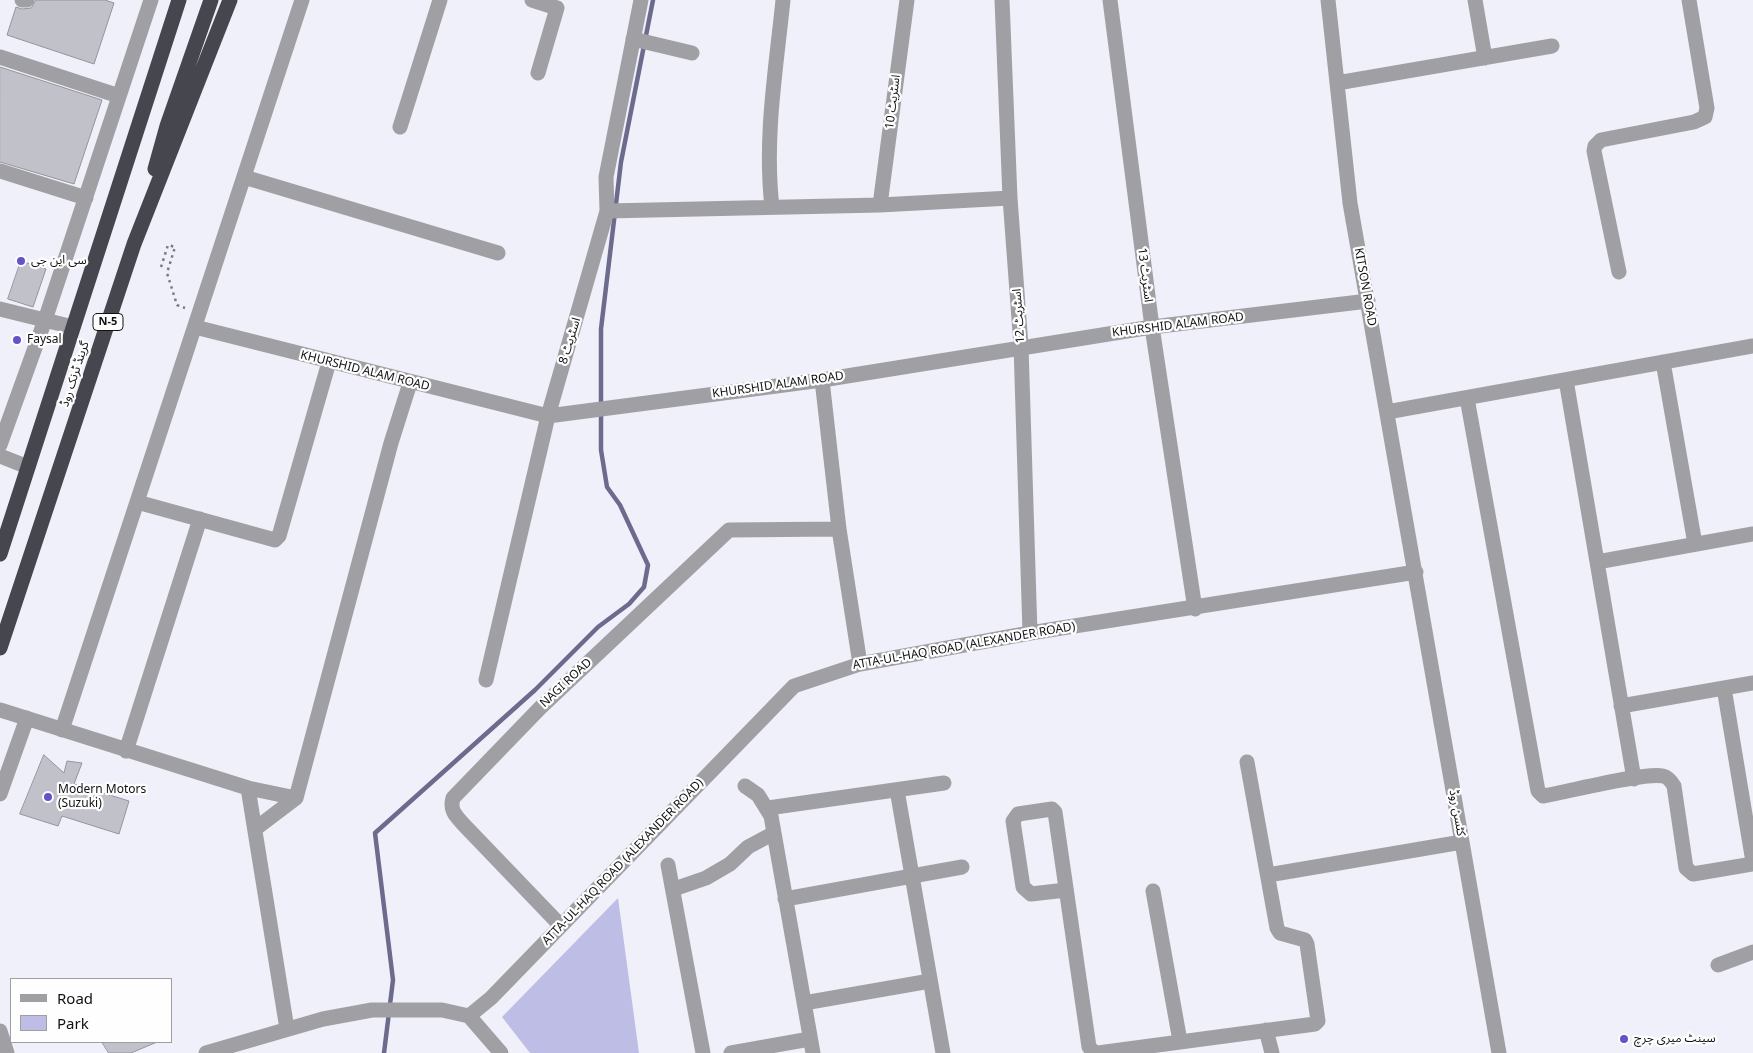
<!DOCTYPE html>
<meta charset="utf-8">
<style>
body{margin:0}
#map{position:relative;width:1753px;height:1053px;overflow:hidden;background:#f0f0fa;font-family:"Noto Sans",sans-serif}
canvas{display:block}
.legend{position:absolute;left:10px;top:978px;width:162px;height:65px;box-sizing:border-box;background:#fefefe;border:1px solid #9f9fa0;margin:0;padding:6px 9px;list-style:none;font-size:15px;color:#111114}
.legend li{display:flex;align-items:center;gap:10px;height:25px}
.legend b{width:25px;border:1px solid #9f9fa0}
</style>
<div id="map">
<canvas width="1753" height="1053"></canvas>
<ul class="legend">
<li><b style="height:6px;background:#a0a0a4"></b>Road</li>
<li><b style="height:14px;background:#bebde6"></b>Park</li>
</ul>
</div>
<script>
const g = document.querySelector('canvas').getContext('2d');
g.lineJoin = 'round';
function fill(path, color) { g.fillStyle = color; g.fill(path, 'evenodd'); }
function strokePath(path, color, width, dash) { g.strokeStyle = color; g.lineWidth = width; g.lineCap = dash ? 'butt' : 'round'; g.setLineDash(dash || []); g.stroke(path); }
function drawText(font, color, halo, rows, align = 'center') {
  g.font = font + ' "Noto Sans","Noto Sans Arabic",sans-serif'; g.lineWidth = 4.5; g.setLineDash([]); g.textBaseline = 'middle'; g.strokeStyle = halo; g.fillStyle = color; for (const [text, x, y, turn = 0] of rows) {
    g.save(); g.translate(x, y); g.rotate((+turn || 0) * Math.PI / 180); g.textAlign = isNaN(turn) ? turn : align; if (halo) g.strokeText(text, 0, 0); g.fillText(text, 0, 0); g.restore();
  }
}
const green = new Path2D(`
 M618 898 639 1053H530L502 1017Z`);
const stream = new Path2D(`
 M384 1053 393 980 375 833 535 690 598 627 629 604 644 587 648 565 620 505 607 487 601 450V329L621 162 653 0`);
const building = new Path2D(`
 M36 0H105L114 3 94 64 7 35 16 7 22 9 31 8Z
 M0 67 102 100 74 184 0 162Z
 M21 261 46 269 33 307 8 299Z
 M44 755 64 773 67 761 82 763 74 784 129 801 119 834 62 816 58 826 20 814Z
 M102 1042H157L131 1053H109Z`);
const path = new Path2D(`
 M161 267 168 245 175 247 167 273 177 305 185 308`);
const minor = new Path2D(`
 M22 0H27
 M532 0 557 8 538 73
 M1002 0 1010 198 1021 346 1030 633
 M1110 0 1152 327 1195 609
 M1328 0 1350 203 1499 1053
 M1475 0 1485 58
 M633 39 692 53
 M0 57 119 96
 M1337 83 1552 46
 M400 127 440 0
 M0 171 86 198
 M244 177 498 253
 M880 205 907 0
 M772 207C764 138 776 69 783 0
 M607 211 880 205 1010 198
 M1619 272 1594 151 1595 146 1601 140 1694 122 1705 117 1707 108 1689 0
 M0 309 73 327
 M195 327 548 416 822 380 1152 327 1368 301
 M1663 362 1695 544
 M822 380 839 529 860 664
 M1566 380 1634 779
 M1467 398 1538 791 1543 796C1568 792 1643 772 1663 776 1668 777 1671 781 1674 786L1686 868 1693 874 1753 864
 M1387 412 1753 346
 M0 445 45 320 151 0
 M0 456 28 467
 M137 502 275 540 279 536 329 362
 M1597 562 1753 534
 M486 680 548 416 607 211 606 177 641 0
 M1724 688 1753 862
 M1621 706 1753 683
 M0 710 248 788 296 798
 M62 730 302 0
 M126 751 200 519
 M745 786 758 795 771 816 813 1053
 M248 788 287 1029
 M897 790 943 1053
 M0 794 27 718
 M768 808 944 783
 M255 829 296 798 391 443 410 383
 M668 865 703 1053
 M1268 875 1462 842
 M674 889 706 878 730 864 748 847 774 833
 M1066 890 1031 894 1023 887 1013 821 1018 814 1052 809 1055 812 1089 1047 1095 1053
 M1153 891 1180 1041
 M785 899 962 867
 M561 926 465 826C457 817 449 811 453 798L540 708 729 530 839 529
 M1718 965 1753 952
 M804 1003 930 981
 M469 1016 491 998 794 686 860 664 1030 633 1416 572
 M1266 1030 1272 1053
 M0 1031 7 1053
 M206 1053 323 1019 372 1010H442L469 1016 501 1053
 M731 1053 810 1039
 M1098 1053 1315 1024 1318 1021 1307 944 1305 940 1280 933 1277 928 1247 762`);
const highway = new Path2D(`
 M155 169 167 126 211 0
 M0 554 179 0
 M0 648 134 244 230 0`);
const markers = [
 [21,261,5,"#6551ca"],
 [17,340,5,"#6551ca"],
 [48,797,5,"#6551ca"],
 [1624,1039,5,"#6551ca"]
];
const shields = [
 [108,322,30]
];
const shieldNames = [
 ["N-5",108,322]
];
const streetNames = [
 ["اسٹریٹ 10",893,102,-83],
 ["اسٹریٹ 13",1145,275,83],
 ["KITSON ROAD",1365,287,80],
 ["اسٹریٹ 12",1019,316,-94],
 ["KHURSHID ALAM ROAD",1178,325,-7],
 ["اسٹریٹ 8",570,341,-73],
 ["KHURSHID ALAM ROAD",365,371,14],
 ["گرینڈ ٹرنک روڈ",75,374,-72],
 ["KHURSHID ALAM ROAD",778,385,-8],
 ["ATTA-UL-HAQ ROAD (ALEXANDER ROAD)",964,646,-10],
 ["NAGI ROAD",566,683,-43],
 ["کٹسن روڈ",1457,813,80],
 ["ATTA-UL-HAQ ROAD (ALEXANDER ROAD)",623,862,-46]
];
const poiNames = [
 ["سی این جی",31,261],
 ["Faysal",27,340],
 ["Modern Motors",58,790],
 ["(Suzuki)",58,804],
 ["سینٹ میری چرچ",1634,1039]
];
fill(green, '#bebde6');
strokePath(stream, '#6d6b8d', 4.5);
fill(building, '#c1c1ca');
strokePath(building, '#94949d', 1);
strokePath(path, '#7a7a80', 2.5, [2.5, 4]);
strokePath(minor, '#a0a0a4', 15);
strokePath(highway, '#46464e', 15);
for (const [x, y, r, color] of markers) { const dot = new Path2D(); dot.arc(x, y, r, 0, 2 * Math.PI); g.fillStyle = color; g.fill(dot); strokePath(dot, '#fefefe', 2); }
for (const [x, y, w] of shields) { const box = new Path2D(); box.roundRect(x - w / 2, y - 8.5, w, 17, 4); g.fillStyle = '#fefefe'; g.fill(box); strokePath(box, '#111114', 1); }
drawText('bold 11px', '#111114', null, shieldNames);
drawText('12px', '#111114', '#fefefe', streetNames);
drawText('12px', '#111114', '#fefefe', poiNames, 'left');
</script>
